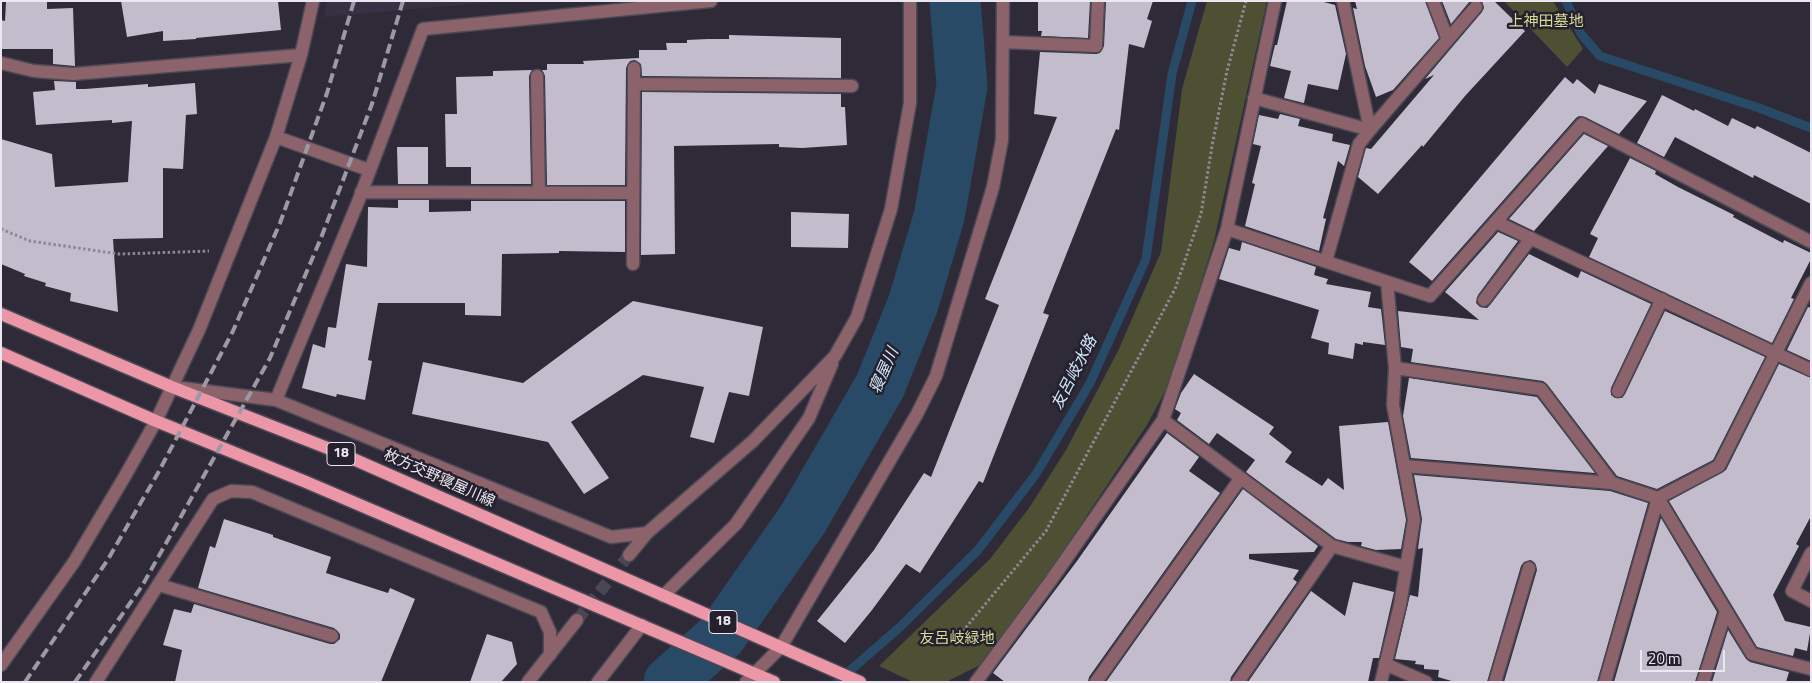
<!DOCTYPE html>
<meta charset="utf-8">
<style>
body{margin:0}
#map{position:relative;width:1812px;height:683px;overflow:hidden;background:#2e2a37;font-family:"Titillium Web",sans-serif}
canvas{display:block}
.frame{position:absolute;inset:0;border:2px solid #ebe7f0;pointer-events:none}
.scale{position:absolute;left:1640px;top:650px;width:85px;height:22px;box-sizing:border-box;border:2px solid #ebe7f0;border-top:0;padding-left:6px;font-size:15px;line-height:18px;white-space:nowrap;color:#ebe7f0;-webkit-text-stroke:4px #25202d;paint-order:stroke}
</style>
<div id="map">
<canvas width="1812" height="683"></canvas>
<div class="frame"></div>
<div class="scale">20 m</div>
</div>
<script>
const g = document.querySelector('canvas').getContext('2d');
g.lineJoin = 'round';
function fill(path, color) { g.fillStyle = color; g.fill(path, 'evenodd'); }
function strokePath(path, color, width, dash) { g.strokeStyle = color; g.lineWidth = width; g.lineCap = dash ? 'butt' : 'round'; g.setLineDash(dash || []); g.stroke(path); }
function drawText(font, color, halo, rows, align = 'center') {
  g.font = font + ' "Titillium Web","Noto Sans JP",sans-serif'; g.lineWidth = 5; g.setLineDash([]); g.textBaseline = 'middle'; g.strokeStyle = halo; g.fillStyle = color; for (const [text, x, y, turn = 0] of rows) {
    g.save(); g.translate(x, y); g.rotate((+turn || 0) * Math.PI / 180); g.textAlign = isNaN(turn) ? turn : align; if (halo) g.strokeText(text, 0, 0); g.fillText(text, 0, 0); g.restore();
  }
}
const built = new Path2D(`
 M327 1H505L324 17Z`);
const green = new Path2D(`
 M1207 1H1267L1214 241 1171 380 1147 425 1048 574 980 665 946 682H913L879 666 990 559 1029 508 1066 450 1118 351 1161 252 1182 89Z
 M1504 1H1553L1583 49 1567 67Z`);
const stream = new Path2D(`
 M1566 1 1581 34 1600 56 1759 108 1811 128
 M837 682 900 627 978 550 1036 474 1090 383 1146 259 1172 74 1192 1`);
const river = new Path2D(`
 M669 682 721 636 803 519 880 386 913 304 939 217 962 86 955 1`);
const building = new Path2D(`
 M121 1H278L281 30 196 38V39L163 41V31L127 37Z
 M1038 1H1090L1088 38 1041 36 1042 31H1038Z
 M1106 1H1153L1147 19 1152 21 1144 48 1129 44 1119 130 1116 129 1043 313 1049 315 983 483 979 481 920 573 906 564 872 610 845 643 817 621 874 550 924 473 931 477 999 305 985 299 1057 117 1034 114 1040 52 1096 54 1100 53 1104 46Z
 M1287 1H1320L1335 5 1346 54 1338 90 1308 84 1304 103 1284 98 1291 71 1270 66 1275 45H1277Z
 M1355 1H1425L1439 38 1393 90 1376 97 1365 66 1353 8 1357 9Z
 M1442 1H1470L1451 24Z
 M1482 1H1494L1525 31 1465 96 1423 147 1422 145 1378 194 1358 177 1366 148 1371 149 1434 75 1425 79 1482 12 1484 8Z
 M6 2H47V9L73 8 75 66 53 64V49H1V20L5 21Z
 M729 35 841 38V78L642 76 641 64 635 60 630 61 626 68 625 185H547L545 76 542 70H547V64H584L583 61 639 58V50H667L666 43H687V40L708 39H729Z
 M532 70 529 76 531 184H471V167H446L445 114H457L456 77 493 76V71Z
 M1565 77 1573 84 1577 79 1595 94 1599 84 1647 101 1619 134 1585 117 1579 116 1576 118 1432 281 1409 262Z
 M54 81 76 82V89H85L148 84V87L195 83 197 114 186 115 183 169 163 168V238L113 239 118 312 70 301 71 293 45 286 46 283 24 276 25 274 1 264V139L52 154 55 187 128 182 132 121 112 123V120L36 125 33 92 55 90Z
 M642 92 841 94V107H845L847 145 802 148 779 147V144L674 146 675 254 641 255Z
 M1662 95 1694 111 1695 109 1728 126 1732 118 1755 129 1757 126 1811 153V204L1754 175 1753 178 1675 137 1664 157 1637 143Z
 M1280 114 1300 119 1298 126 1333 134 1332 141 1350 145 1344 166 1338 161 1323 218 1326 219 1319 251 1245 226 1255 184 1252 183 1261 146 1253 144 1259 115 1278 119Z
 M1584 134 1608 146 1534 231 1509 219Z
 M397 147H428V184H398Z
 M1630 158 1656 171 1655 174 1678 187 1734 215 1733 217 1783 243 1784 240 1811 253V259L1791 298 1794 299 1772 343 1589 257 1598 238 1590 234Z
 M398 200H429V212L471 211V201H625V252L559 251V253L502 254 501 316 465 315V303H378L368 360 372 361 365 400 337 394 336 397 302 388 313 344 325 348 328 327 336 328 346 264 367 267 368 207 398 208Z
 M791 212 849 214 848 248 791 247Z
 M1498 232 1518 241 1478 295 1476 303 1480 307 1487 308 1490 305 1529 254 1578 278 1581 271 1651 304 1611 388V395L1615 398H1622L1625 394 1665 311 1765 357 1713 460 1657 489 1617 476 1547 384 1543 381 1411 362 1413 349 1401 347 1398 311 1479 320 1445 292Z
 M1242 242 1316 267 1314 275 1328 279 1326 284 1371 292 1368 307 1381 309 1385 345 1363 342V345L1355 343 1353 359 1328 354 1329 343 1311 338 1319 310 1219 279 1229 248 1240 251Z
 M633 301 763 327 749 396 729 392 714 443 690 437 704 387 643 375 571 422 609 478 584 494 548 442 412 414 423 362 523 383Z
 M1808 307 1811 308V361L1787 350Z
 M1779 364 1811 378V516L1796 544 1799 546 1773 595 1785 621 1811 627 1807 651 1795 648 1793 656 1757 647 1669 501 1726 470Z
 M1194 374 1274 427 1269 434 1292 452 1285 462 1322 486 1328 478 1344 490 1339 426 1388 422 1406 520 1401 549 1376 550 1361 546 1362 542H1348L1336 539 1246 472 1255 460 1217 433 1209 444 1177 420 1181 413 1175 409 1181 393Z
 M1409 378 1537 397 1595 473 1411 458 1403 416Z
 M1167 433 1199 457 1189 471 1220 493 1089 677 1088 682H1005L993 673 1077 561Z
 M1414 475 1610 491 1648 503 1597 682H1504L1537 570 1535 563 1531 560 1524 562 1521 566 1487 682H1455L1438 677 1439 670 1424 669V665L1415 664 1416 661 1395 659 1410 595 1418 597 1423 548 1418 549 1422 519Z
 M1243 489 1318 546 1314 552 1249 554V559L1299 570 1293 579 1297 582 1231 677 1230 682H1106Z
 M1661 518 1717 612 1695 682H1614Z
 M224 519 273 535V537L331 557 326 573 388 593 390 588 415 599 381 682H175L182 650 163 645 174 609 191 613 194 604 330 644H334L340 639V634L334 628 198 588 210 546 215 548Z
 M1353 582 1394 592 1379 658H1373L1368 682H1248L1311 591 1345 616Z
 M1728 630 1746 659 1750 662 1789 672 1786 682H1712Z
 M487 634 512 642 517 664 501 682H470Z`);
const minorTunnel = new Path2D(`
 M577 620 629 555`);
const path = new Path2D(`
 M1 229 30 241 119 254 209 251
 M953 643 1046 531 1175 289 1201 214 1212 146 1227 71 1246 1`);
const minor = new Path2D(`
 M1433 1 1448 40
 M1003 42 1096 46 1098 1
 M1 63 34 71 73 74 301 55
 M537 76 539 193
 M634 84 852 86
 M1254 98 1370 130 1343 1
 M276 137 369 170
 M361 192 633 193
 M1496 222 1811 370
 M1227 229 1430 296 1582 124 1811 242
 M1326 261 1359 144 1370 130 1476 7
 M633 264 634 68
 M1484 300 1531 238
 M1395 368 1541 389 1612 483
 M182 388 276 400 611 537 647 533
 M1618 391 1662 299
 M276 400 358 202 423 29 711 1
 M1163 420 1332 546 1406 567
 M1404 466 1612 483 1658 498 1752 654 1811 669
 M1811 553 1792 591 1811 601
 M629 555 647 533 753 441 835 356 857 317 891 209 910 103V1
 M159 585 332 636
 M663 596 736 524 809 418 832 364
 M1385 664 1426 682
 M1 665 74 562 125 476 156 421 199 330 276 137 301 55 313 1
 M96 682 213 499 231 491 252 492 541 612 550 632V655
 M528 682 577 620
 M598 682 642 625
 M746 682 781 647 917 414 936 376 993 187 1002 140 1003 1
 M976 682 1052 579 1163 420 1227 229 1275 1
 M1096 682 1240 479
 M1238 682 1332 546
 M1381 682 1400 605 1414 520 1393 405 1395 368 1387 282
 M1495 682 1529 568
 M1605 682 1658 498 1719 466 1811 283
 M1703 682 1726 611`);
const major = new Path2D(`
 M1 314 172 387 335 451 860 682
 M1 353 156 421 306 482 774 682`);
const rail = new Path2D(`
 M25 682 107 561 158 473 233 331 280 223 327 93 354 1
 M75 682 142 586 270 358 321 238 372 104 403 1`);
const shields = [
 [341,454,28],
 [723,622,28]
];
const shieldNames = [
 ["18",341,454],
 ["18",723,622]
];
const parkNames = [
 ["上神田墓地",1546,22],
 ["友呂岐緑地",957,639]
];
const streetNames = [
 ["枚方交野寝屋川線",439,479,24]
];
const waterNames = [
 ["寝屋川",885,371,-66],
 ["友呂岐水路",1075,373,-63]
];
fill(built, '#383144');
fill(green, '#4e5034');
strokePath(stream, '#284a66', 9);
strokePath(river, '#284a66', 51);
fill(building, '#c2bccd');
strokePath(minorTunnel, '#4a4653', 12, [12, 6]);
strokePath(minor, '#4c4855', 15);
strokePath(major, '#4c4855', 15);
strokePath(path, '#8d8994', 3, [2.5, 2.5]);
strokePath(minor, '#8c636b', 12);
strokePath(major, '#ec97a8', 12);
strokePath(rail, '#9d99a4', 4, [10, 5]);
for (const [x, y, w] of shields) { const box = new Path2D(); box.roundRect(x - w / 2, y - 11.5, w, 23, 4); g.fillStyle = '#25202d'; g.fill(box); strokePath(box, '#ebe7f0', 1); }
drawText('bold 14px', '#ebe7f0', null, shieldNames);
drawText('15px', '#d7dc95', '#25202d', parkNames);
drawText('15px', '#ebe7f0', '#25202d', streetNames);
drawText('italic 16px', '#d0e7fb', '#25202d', waterNames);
</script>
